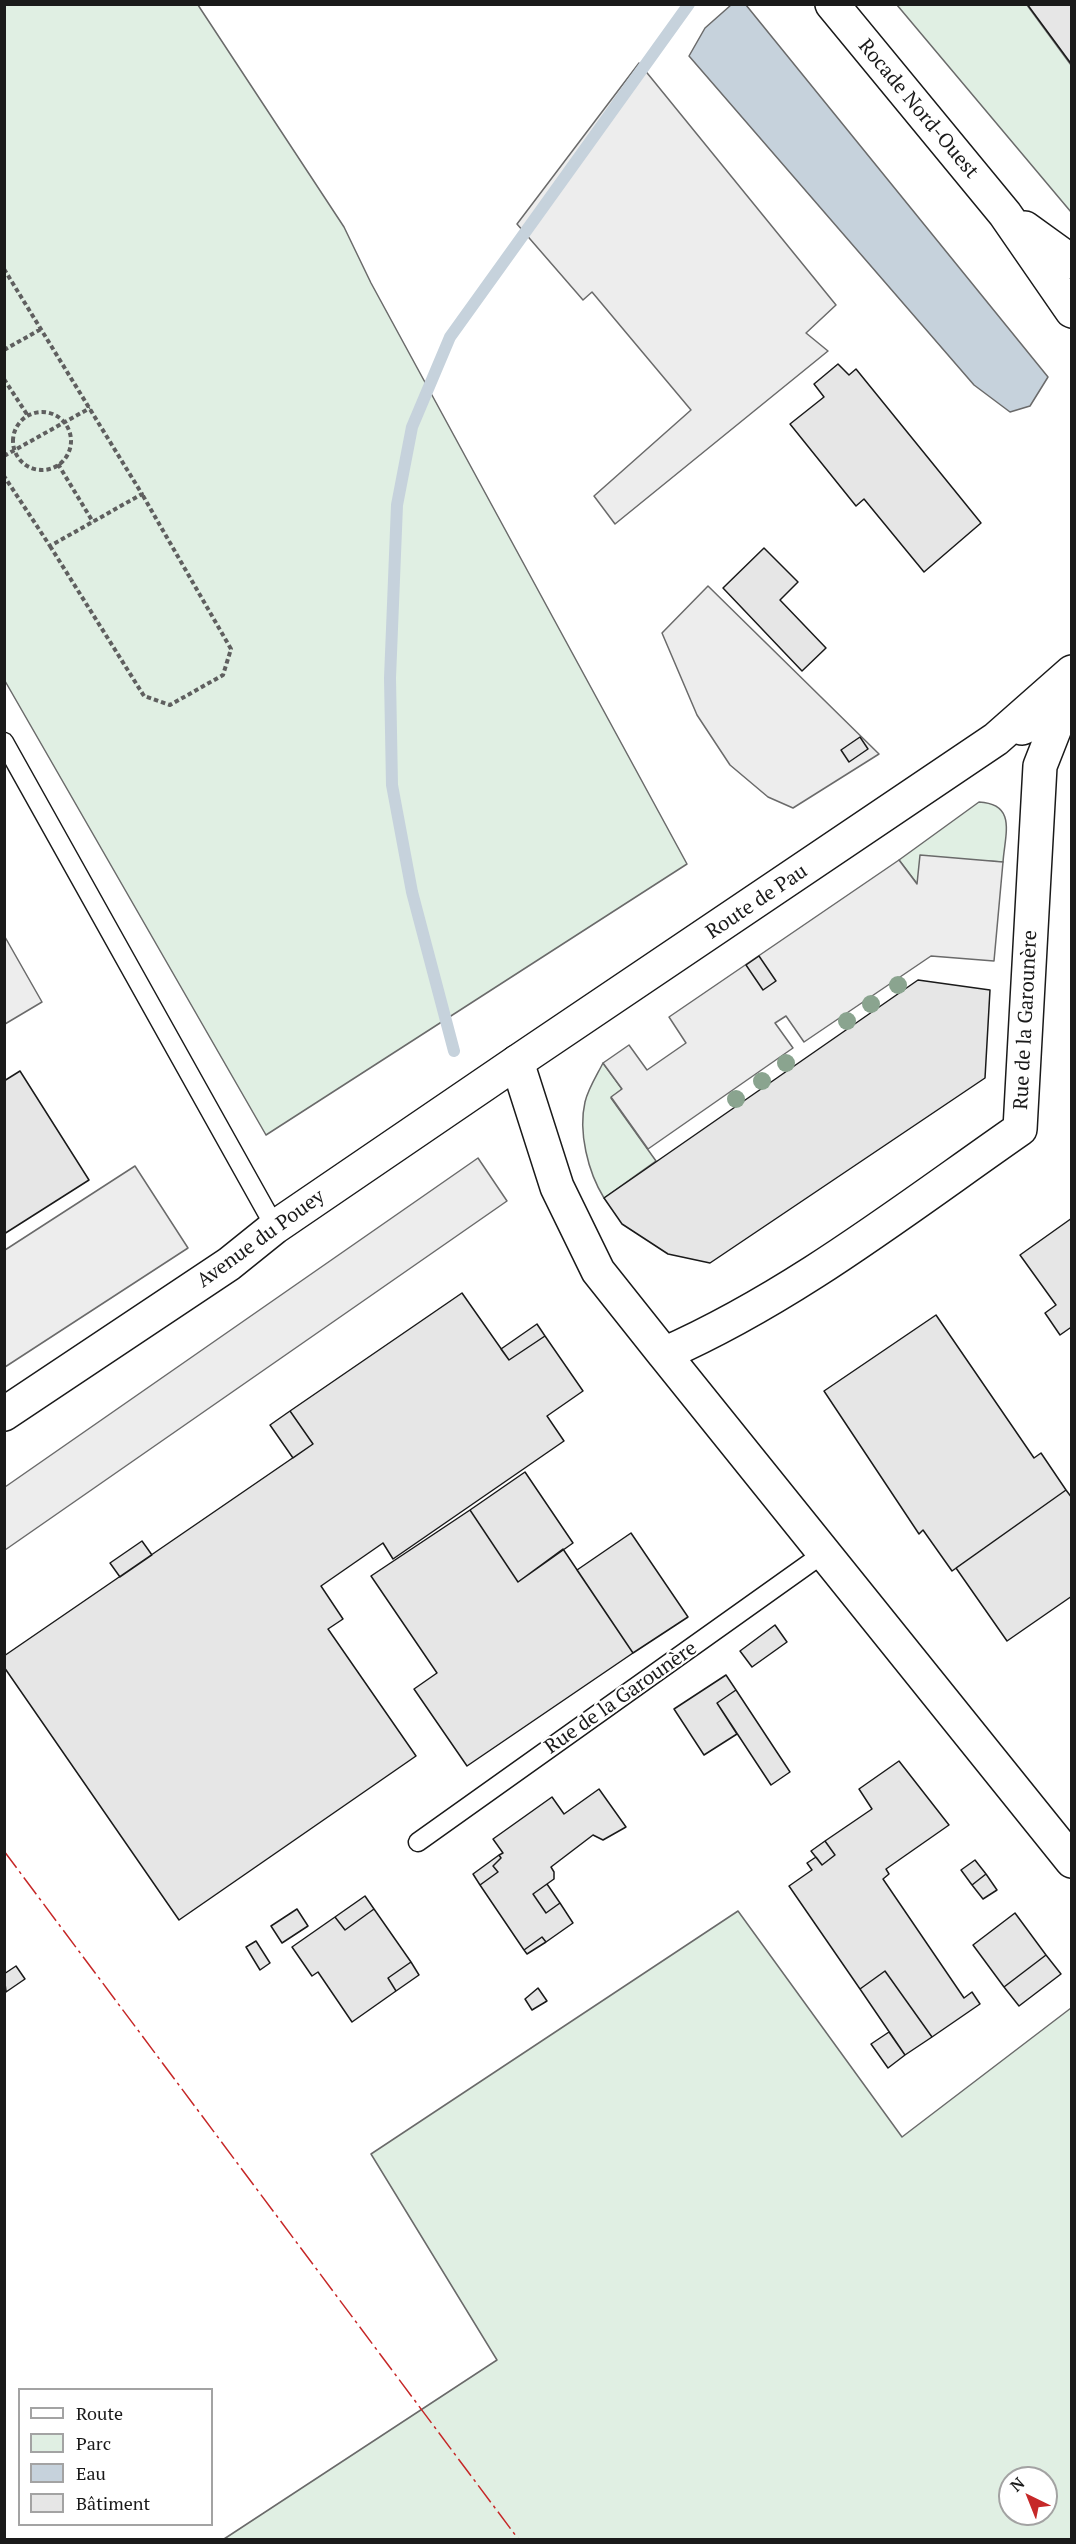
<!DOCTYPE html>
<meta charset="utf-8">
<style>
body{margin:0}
#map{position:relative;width:1076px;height:2544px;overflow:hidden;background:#fff;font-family:"PT Serif",serif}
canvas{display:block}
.frame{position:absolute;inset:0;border:6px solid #1a1a1a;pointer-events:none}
.legend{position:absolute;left:18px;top:2388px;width:195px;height:138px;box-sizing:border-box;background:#fff;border:2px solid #a3a3a3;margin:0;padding:8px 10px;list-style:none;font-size:18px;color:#1a1a1a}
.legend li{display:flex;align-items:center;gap:12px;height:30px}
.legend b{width:30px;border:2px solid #a3a3a3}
.north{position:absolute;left:998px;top:2466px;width:60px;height:60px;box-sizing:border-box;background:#fff;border:2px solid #a3a3a3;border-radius:50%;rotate:317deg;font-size:16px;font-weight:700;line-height:24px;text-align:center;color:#1a1a1a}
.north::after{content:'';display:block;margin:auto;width:21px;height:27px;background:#c62828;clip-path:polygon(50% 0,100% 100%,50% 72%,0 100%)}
</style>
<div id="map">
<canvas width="1076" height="2544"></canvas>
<div class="frame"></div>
<ul class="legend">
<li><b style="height:8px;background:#fff"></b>Route</li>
<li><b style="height:16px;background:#e0efe3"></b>Parc</li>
<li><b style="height:16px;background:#c6d2dc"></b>Eau</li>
<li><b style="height:16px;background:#e6e6e6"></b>Bâtiment</li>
</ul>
<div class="north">N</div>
</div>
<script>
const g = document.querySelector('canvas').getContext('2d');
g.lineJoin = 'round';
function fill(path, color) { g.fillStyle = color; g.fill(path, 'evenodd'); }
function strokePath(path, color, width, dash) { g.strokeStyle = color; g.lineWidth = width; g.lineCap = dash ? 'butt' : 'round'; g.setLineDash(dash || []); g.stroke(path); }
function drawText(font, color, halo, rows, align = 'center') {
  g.font = font + ' "PT Serif",serif'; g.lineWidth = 4.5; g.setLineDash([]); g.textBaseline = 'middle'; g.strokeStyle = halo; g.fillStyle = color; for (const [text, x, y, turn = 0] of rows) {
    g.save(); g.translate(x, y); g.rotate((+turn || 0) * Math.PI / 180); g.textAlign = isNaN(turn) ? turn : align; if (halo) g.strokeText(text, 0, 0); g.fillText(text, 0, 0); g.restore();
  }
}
const green = new Path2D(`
 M4 5H198L344 227 371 283 687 864 266 1135 5 681Z
 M897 5H1027L1071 65V212Z
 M979 802C1017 804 1005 834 1003 862L986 861 918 885 899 860Z
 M603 1063 622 1089 611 1098 656 1161 604 1198C588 1172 578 1132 585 1102 588 1089 597 1075 603 1063Z
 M738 1911 902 2137 1071 2008V2539H224L497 2360 371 2154ZM1010 2478H1046V2514H1010Z`);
const parking = new Path2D(`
 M639 63 836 305 806 333 828 351 615 524 594 496 691 410 592 292 583 300 517 224Z
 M708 586 879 754 793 808 768 797 730 765 697 715 662 633Z
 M920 855 1003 862 994 961 931 956 804 1042 786 1016 775 1023 793 1048 648 1149 611 1097 622 1089 603 1063 629 1045 647 1070 686 1043 669 1017 899 860 917 884Z
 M5 937 42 1002 5 1024H4Z
 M478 1158 507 1201 5 1550V1487Z
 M135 1166 188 1248 5 1367V1250Z`);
const water = new Path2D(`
 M731 5H746L1048 377 1030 406 1010 412 974 385 689 56 705 28Z`);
const stream = new Path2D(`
 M454 1051 412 892 392 785 390 678 397 505 412 427 450 337 689 4`);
const building = new Path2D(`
 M1027 4H1072V65Z
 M838 364 849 375 856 369 981 523 924 572 864 499 856 506 790 424 824 397 814 384Z
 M764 548 798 582 780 600 826 648 802 671 723 588Z
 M860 737 868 749 849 762 841 750Z
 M759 956 776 981 763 990 746 965Z
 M918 980 990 990 985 1078 710 1263 668 1254 622 1224 604 1198Z
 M20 1071 89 1180 4 1234V1081Z
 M1072 1218V1330L1070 1328 1060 1335 1045 1313 1056 1305 1020 1255Z
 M462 1293 509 1360 545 1336 583 1391 547 1416 564 1441 393 1559 383 1543 321 1586 343 1619 328 1629 416 1756 179 1920 4 1667V1656L313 1444 290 1411Z
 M936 1315 1034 1458 1041 1453 1066 1490 952 1571 923 1530 919 1534 824 1391Z
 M537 1324 545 1336 509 1360 501 1349Z
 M290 1411 313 1444 293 1458 270 1425Z
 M525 1472 573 1543 518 1582 470 1510Z
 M1066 1490 1072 1498V1596L1007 1641 956 1568Z
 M470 1510 518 1582 563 1549 633 1653 467 1766 414 1689 437 1673 371 1576Z
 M631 1533 688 1617 633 1653 577 1570Z
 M142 1541 152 1555 120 1577 110 1563Z
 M775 1625 787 1642 752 1667 740 1651Z
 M726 1675 736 1690 717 1703 737 1734 704 1755 674 1709Z
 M736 1690 790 1772 771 1785 717 1703Z
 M899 1761 949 1825 886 1869 889 1874 883 1879 964 1998 972 1992 980 2004 932 2037 885 1971 860 1989 789 1886 812 1870 807 1863 816 1857 822 1865 835 1855 825 1841 872 1809 859 1789Z
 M599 1789 626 1827 603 1840 593 1835 551 1867 554 1872V1879L533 1894 546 1913 560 1903 573 1923 546 1942 542 1937 524 1950 480 1885 498 1872 493 1866 501 1858 499 1855 503 1853 493 1839 552 1797 564 1814Z
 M825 1841 835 1855 822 1865 811 1851Z
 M499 1855 501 1858 493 1866 498 1872 480 1885 473 1874Z
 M975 1860 986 1874 972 1885 961 1870Z
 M986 1874 997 1890 983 1899 972 1885Z
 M547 1884 560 1903 546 1913 533 1894Z
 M365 1896 374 1909 345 1930 335 1917Z
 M297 1909 308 1926 282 1943 271 1926Z
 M374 1909 411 1962 388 1978 396 1991 352 2022 318 1972 312 1976 292 1947 335 1917 345 1930Z
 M1015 1913 1046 1955 1004 1987 973 1945Z
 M542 1937 546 1942 527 1954 524 1950Z
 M256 1941 270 1963 260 1970 246 1947Z
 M1046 1955 1061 1974 1019 2006 1004 1987Z
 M411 1962 419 1975 396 1991 388 1978Z
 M16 1966 25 1979 6 1992 4 1974Z
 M885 1971 932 2037 905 2055 860 1989Z
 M538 1988 547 2001 532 2010 525 1999Z
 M889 2032 905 2055 888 2068 871 2044Z`);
const path = new Path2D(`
 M4 269 142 494 50 546 4 476
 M4 350 41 329
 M4 379 28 416
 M13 441a29 29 0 1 1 58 0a29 29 0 1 1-58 0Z
 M4 456 90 408
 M58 464 93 522
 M50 546 144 696 170 705 223 675 231 649 142 494`);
const service = new Path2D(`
 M4 742 275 1227
 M418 1842 824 1553`);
const minor = new Path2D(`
 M517 1062 557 1187 598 1271 664 1354C793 1297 905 1209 1020 1129L1040 766 1062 710
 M664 1354 1072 1861`);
const primary = new Path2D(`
 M832 4 1005 214 1072 311
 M1025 228 1072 262
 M1022 728 1072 706
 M4 1414 229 1264 275 1227 517 1062 996 739 1072 672`);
const power = new Path2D(`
 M4 1851 519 2540`);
const trees = [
 [898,985],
 [871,1004],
 [847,1021],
 [786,1063],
 [762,1081],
 [736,1099]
];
const streetNames = [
 ["Rocade Nord-Ouest",918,109,50],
 ["Route de Pau",757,902,-34],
 ["Rue de la Garounère",1026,1020,-87],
 ["Avenue du Pouey",261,1239,-36],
 ["Rue de la Garounère",621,1698,-35]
];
fill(green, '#e0efe3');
strokePath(green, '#6a6a6a', 1.5);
fill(parking, '#ededed');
strokePath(parking, '#6a6a6a', 1.5);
fill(water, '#c6d2dc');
strokePath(water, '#6a6a6a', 1.5);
strokePath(stream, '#c6d2dc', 12);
fill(building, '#e6e6e6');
strokePath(building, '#1a1a1a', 1.5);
strokePath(service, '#1a1a1a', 21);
strokePath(minor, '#1a1a1a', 36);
strokePath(primary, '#1a1a1a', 36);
strokePath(path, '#5f5f5f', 4, [4.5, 3]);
strokePath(service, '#fff', 18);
strokePath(minor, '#fff', 33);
strokePath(primary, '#fff', 33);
strokePath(power, '#c62828', 1.5, [21, 4.5, 3, 4.5]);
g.fillStyle = '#8aa48f';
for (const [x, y] of trees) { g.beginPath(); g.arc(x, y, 9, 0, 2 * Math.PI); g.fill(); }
drawText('20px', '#1a1a1a', '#fff', streetNames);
</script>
